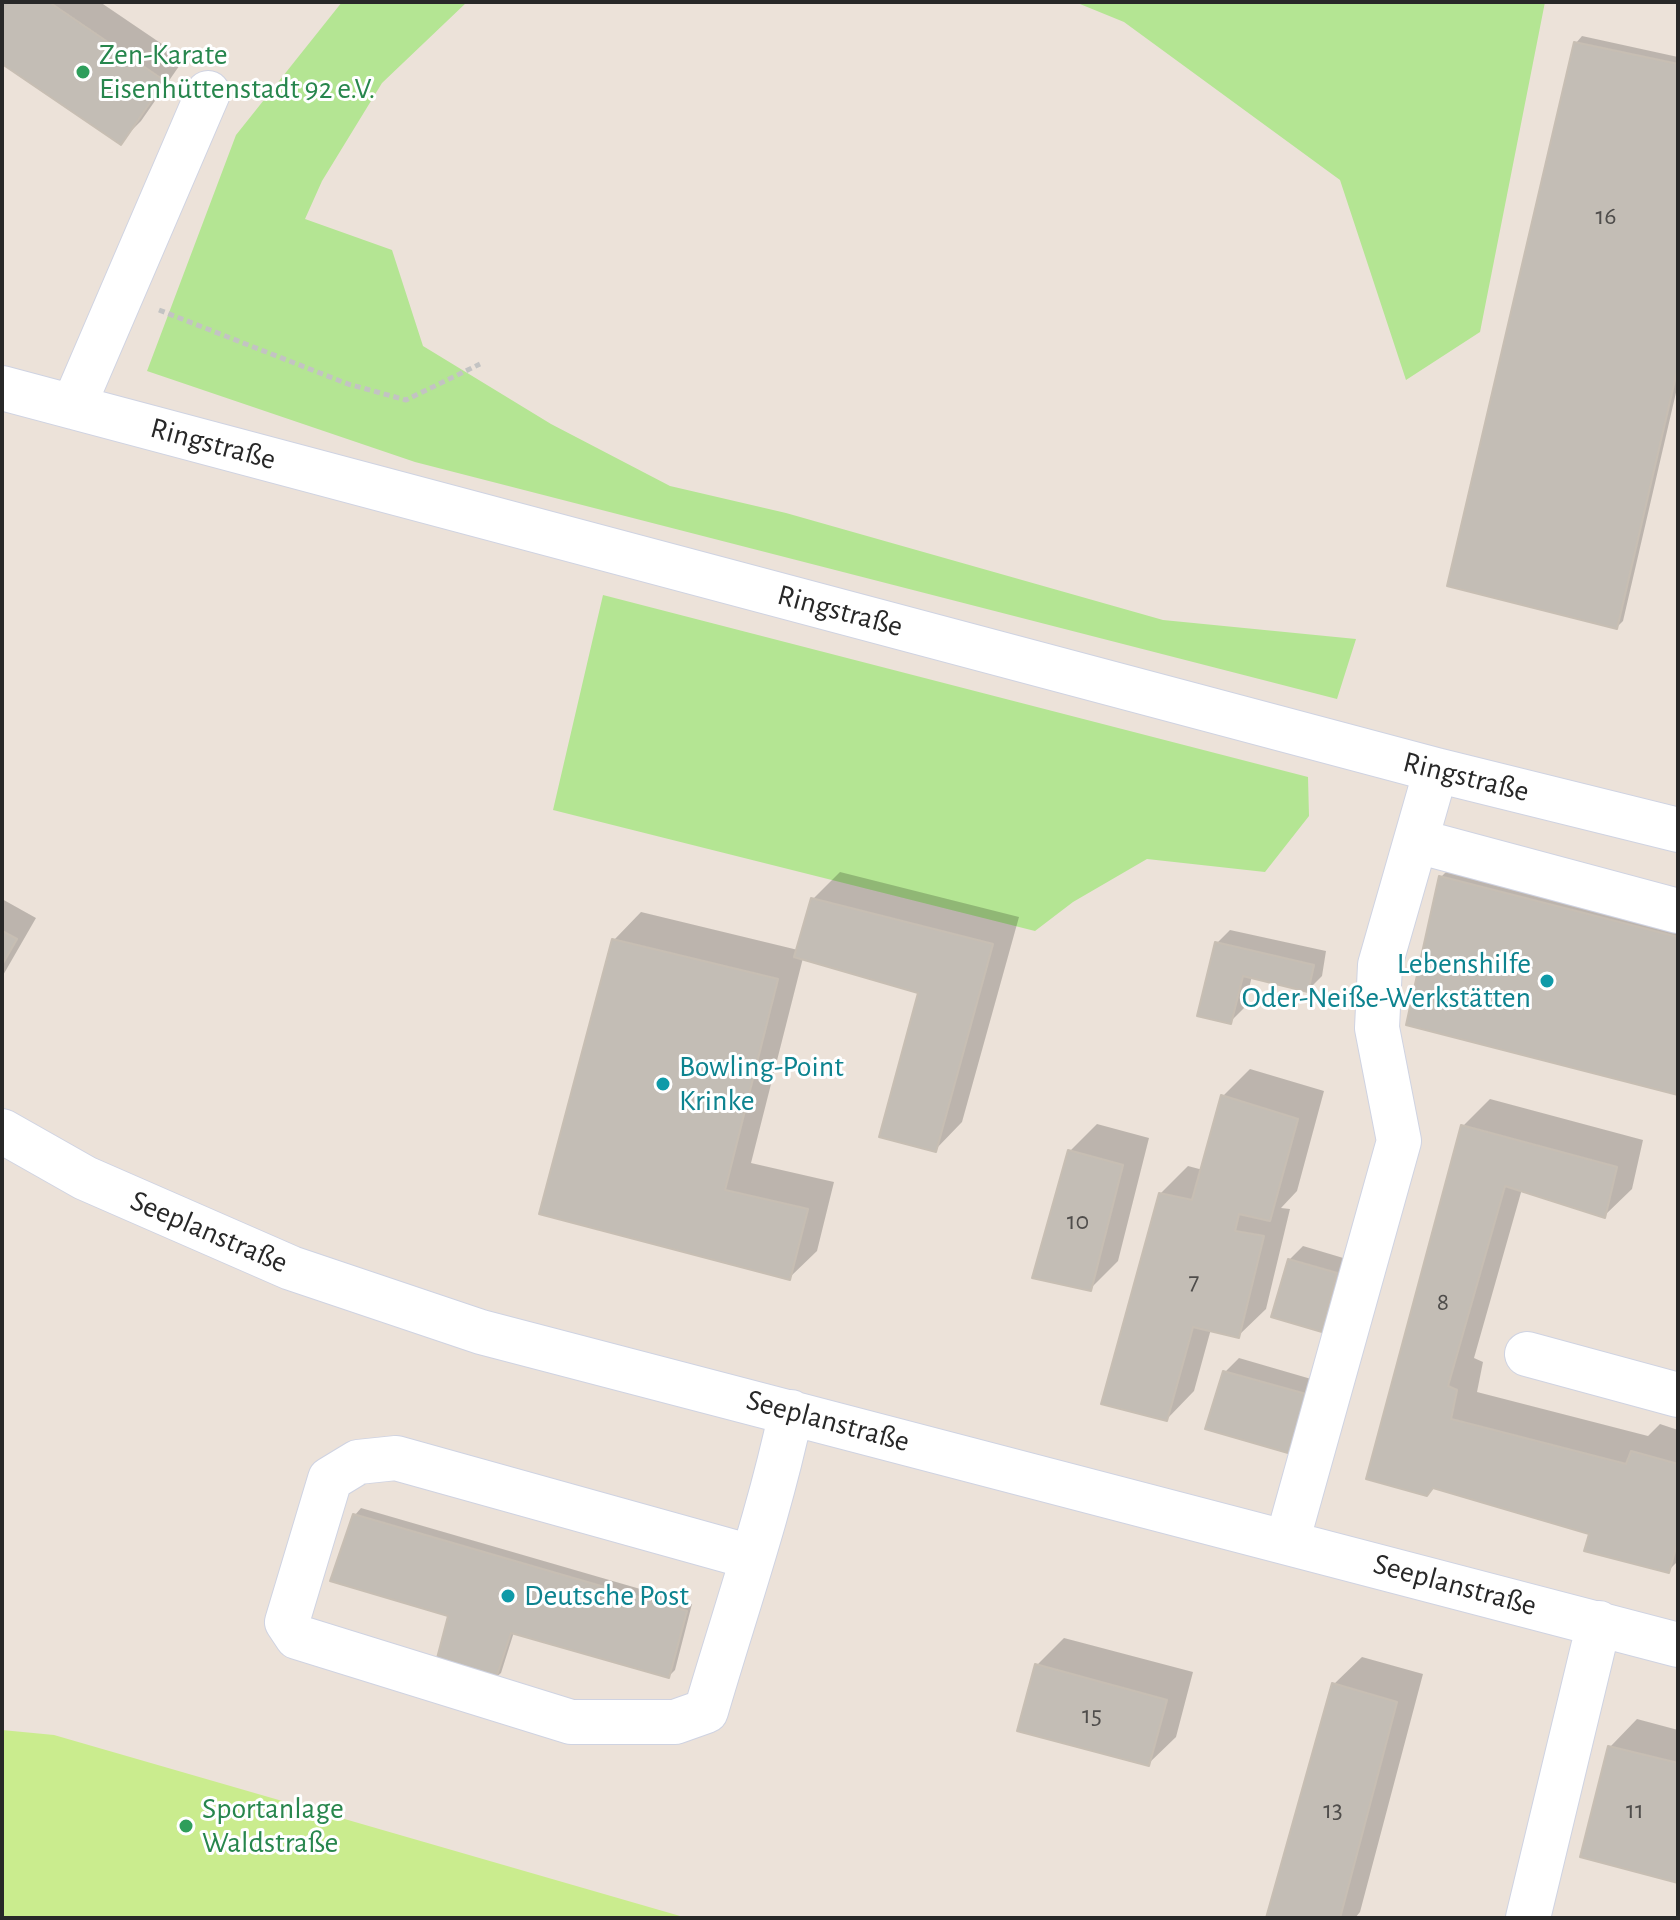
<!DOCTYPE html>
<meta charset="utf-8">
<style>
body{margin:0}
#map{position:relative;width:1680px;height:1920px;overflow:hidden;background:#ece2d9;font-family:"Alegreya Sans",sans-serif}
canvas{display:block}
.frame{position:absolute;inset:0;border:4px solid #282828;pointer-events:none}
</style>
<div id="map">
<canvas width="1680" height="1920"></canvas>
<div class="frame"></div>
</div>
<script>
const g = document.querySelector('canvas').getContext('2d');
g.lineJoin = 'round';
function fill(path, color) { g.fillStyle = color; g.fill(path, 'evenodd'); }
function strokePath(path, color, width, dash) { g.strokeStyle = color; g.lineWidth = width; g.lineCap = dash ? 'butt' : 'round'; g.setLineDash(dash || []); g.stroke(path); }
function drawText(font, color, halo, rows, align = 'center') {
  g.font = font + ' "Alegreya Sans",sans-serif'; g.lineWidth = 6; g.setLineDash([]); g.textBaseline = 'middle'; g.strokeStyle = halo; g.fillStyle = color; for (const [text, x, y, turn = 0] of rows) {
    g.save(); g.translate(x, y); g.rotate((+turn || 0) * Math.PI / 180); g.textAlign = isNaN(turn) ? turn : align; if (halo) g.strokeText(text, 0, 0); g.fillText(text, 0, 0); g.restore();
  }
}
const green = new Path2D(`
 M342 2H467L382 83 322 181 305 219 392 250 423 346 551 424 670 486 786 513 1163 620 1356 639 1337 699 415 462 147 371 236 135Z
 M1075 2H1545L1480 332 1406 380 1340 180 1124 22Z
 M603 595 1308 777 1309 816 1265 872 1147 859 1073 902 1035 931 553 810Z`);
const pitch = new Path2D(`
 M2 1730 54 1735 687 1918H2Z`);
const shadow = new Path2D(`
 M2 2H100L184 59 141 121 120 142 2 61Z
 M1582 36 1678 57V384L1623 621 1617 627 1576 43Z
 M1468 850 1678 903V1093L1441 877Z
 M840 872 1019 917 962 1122 935 1150 920 991 803 958 751 1163 834 1182 817 1251 789 1278 542 1213 614 940 641 912 798 950 813 899Z
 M2 899 36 918 2 977Z
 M1230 930 1326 951 1322 976 1308 990 1252 976 1244 1008 1230 1022 1216 944Z
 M1250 1069 1324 1091 1297 1191 1281 1208 1290 1209 1266 1309 1238 1336 1211 1329 1194 1391 1167 1419 1160 1194 1188 1166 1203 1170 1223 1096Z
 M1490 1099 1643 1140 1632 1189 1604 1216 1522 1189 1474 1358 1483 1362 1477 1392 1648 1436 1660 1424 1678 1430V1561L1668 1571 1592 1532 1434 1486 1463 1126Z
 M1097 1124 1149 1138 1118 1261 1090 1289 1070 1151Z
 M1303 1246 1350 1260 1335 1316 1321 1330 1289 1260Z
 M1239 1358 1318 1381 1302 1437 1288 1450 1225 1372Z
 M361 1508 692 1604 675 1670 669 1676 514 1632 501 1673 494 1679 450 1614 355 1515Z
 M1064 1638 1193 1672 1176 1737 1148 1764 1036 1666Z
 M1362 1657 1423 1674 1360 1912 1355 1918H1268L1334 1684Z
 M1637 1719 1678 1730V1881L1610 1747Z`);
const building = new Path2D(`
 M2 2H49L165 81 121 145 2 64Z
 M1574 42 1678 64V367L1617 629 1447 586Z
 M1439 876 1678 937V1095L1406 1025Z
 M811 898 993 944 936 1152 879 1137 918 993 794 957Z
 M2 931 17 939 2 965Z
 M612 939 778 979 725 1190 808 1209 790 1280 539 1214Z
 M1215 942 1314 965 1308 992 1243 976 1231 1024 1197 1016Z
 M1221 1095 1298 1119 1270 1221 1239 1214 1235 1231 1264 1236 1239 1338 1193 1327 1167 1421 1101 1404 1159 1193 1192 1200Z
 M1461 1125 1617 1167 1605 1218 1505 1186 1448 1386 1457 1390 1451 1419 1626 1464 1631 1451 1678 1464V1540L1669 1573 1584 1551 1589 1534 1433 1488 1427 1496 1366 1479Z
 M1068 1150 1123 1165 1091 1291 1032 1278Z
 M1288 1259 1337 1273 1322 1332 1271 1317Z
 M1223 1371 1306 1394 1288 1453 1205 1429Z
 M353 1514 687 1611 669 1678 511 1633 495 1681 435 1666 448 1616 330 1581Z
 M1035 1664 1167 1700 1149 1766 1017 1731Z
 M1332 1683 1397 1702 1340 1918H1266Z
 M1608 1746 1678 1763V1883L1580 1857Z`);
const path = new Path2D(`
 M159 310 348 384 406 400 480 364`);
const minor = new Path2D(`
 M2 388 1436 770 1678 830
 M73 407 208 93
 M1417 841 1678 911
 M2 1131 85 1178 291 1268 481 1332 1678 1645
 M1527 1354 1678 1395
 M1287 1542 1399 1141 1377 1028 1380 965 1436 770
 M751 1557 396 1458 358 1462 330 1479 287 1622 297 1637 571 1722H675L706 1711C735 1612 770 1512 791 1412
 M1528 1918 1599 1623`);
const markers = [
 [83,72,8,"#2e9e5b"],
 [1547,981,8,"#0f9aa8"],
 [663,1084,8,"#0f9aa8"],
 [508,1596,8,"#0f9aa8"],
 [186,1826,8,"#2e9e5b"]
];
const numberNames = [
 ["16",1606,216],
 ["10",1078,1221],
 ["7",1194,1281],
 ["8",1443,1302],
 ["15",1092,1715],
 ["13",1333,1810],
 ["11",1635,1810]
];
const leisureNames = [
 ["Zen-Karate",99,55],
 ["Eisenhüttenstadt 92 e.V.",99,89],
 ["Sportanlage",202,1809],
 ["Waldstraße",202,1843]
];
const streetNames = [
 ["Ringstraße",213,444,15],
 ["Ringstraße",840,611,15],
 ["Ringstraße",1466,777,14],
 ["Seeplanstraße",209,1232,23],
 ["Seeplanstraße",828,1421,15],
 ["Seeplanstraße",1455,1585,15]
];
const cultureNames = [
 ["Lebenshilfe",1531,964,"right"],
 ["Oder-Neiße-Werkstätten",1531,998,"right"],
 ["Bowling-Point",679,1067],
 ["Krinke",679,1101],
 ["Deutsche Post",524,1596]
];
fill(green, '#b4e593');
fill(pitch, '#caec8e');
fill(shadow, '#0003');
fill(building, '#c3bdb5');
strokePath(building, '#c7beb3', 2);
strokePath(minor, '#cfd3e2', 46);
strokePath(path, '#c3c3c3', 5, [6, 4]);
strokePath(minor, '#fff', 44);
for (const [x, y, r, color] of markers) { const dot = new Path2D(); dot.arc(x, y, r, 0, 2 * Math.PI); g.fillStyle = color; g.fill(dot); strokePath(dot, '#fff', 3); }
drawText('26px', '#4f4d4b', null, numberNames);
drawText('30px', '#27864d', '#fff', leisureNames, 'left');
drawText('30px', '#282828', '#fff', streetNames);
drawText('30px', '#0d838f', '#fff', cultureNames, 'left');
</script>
